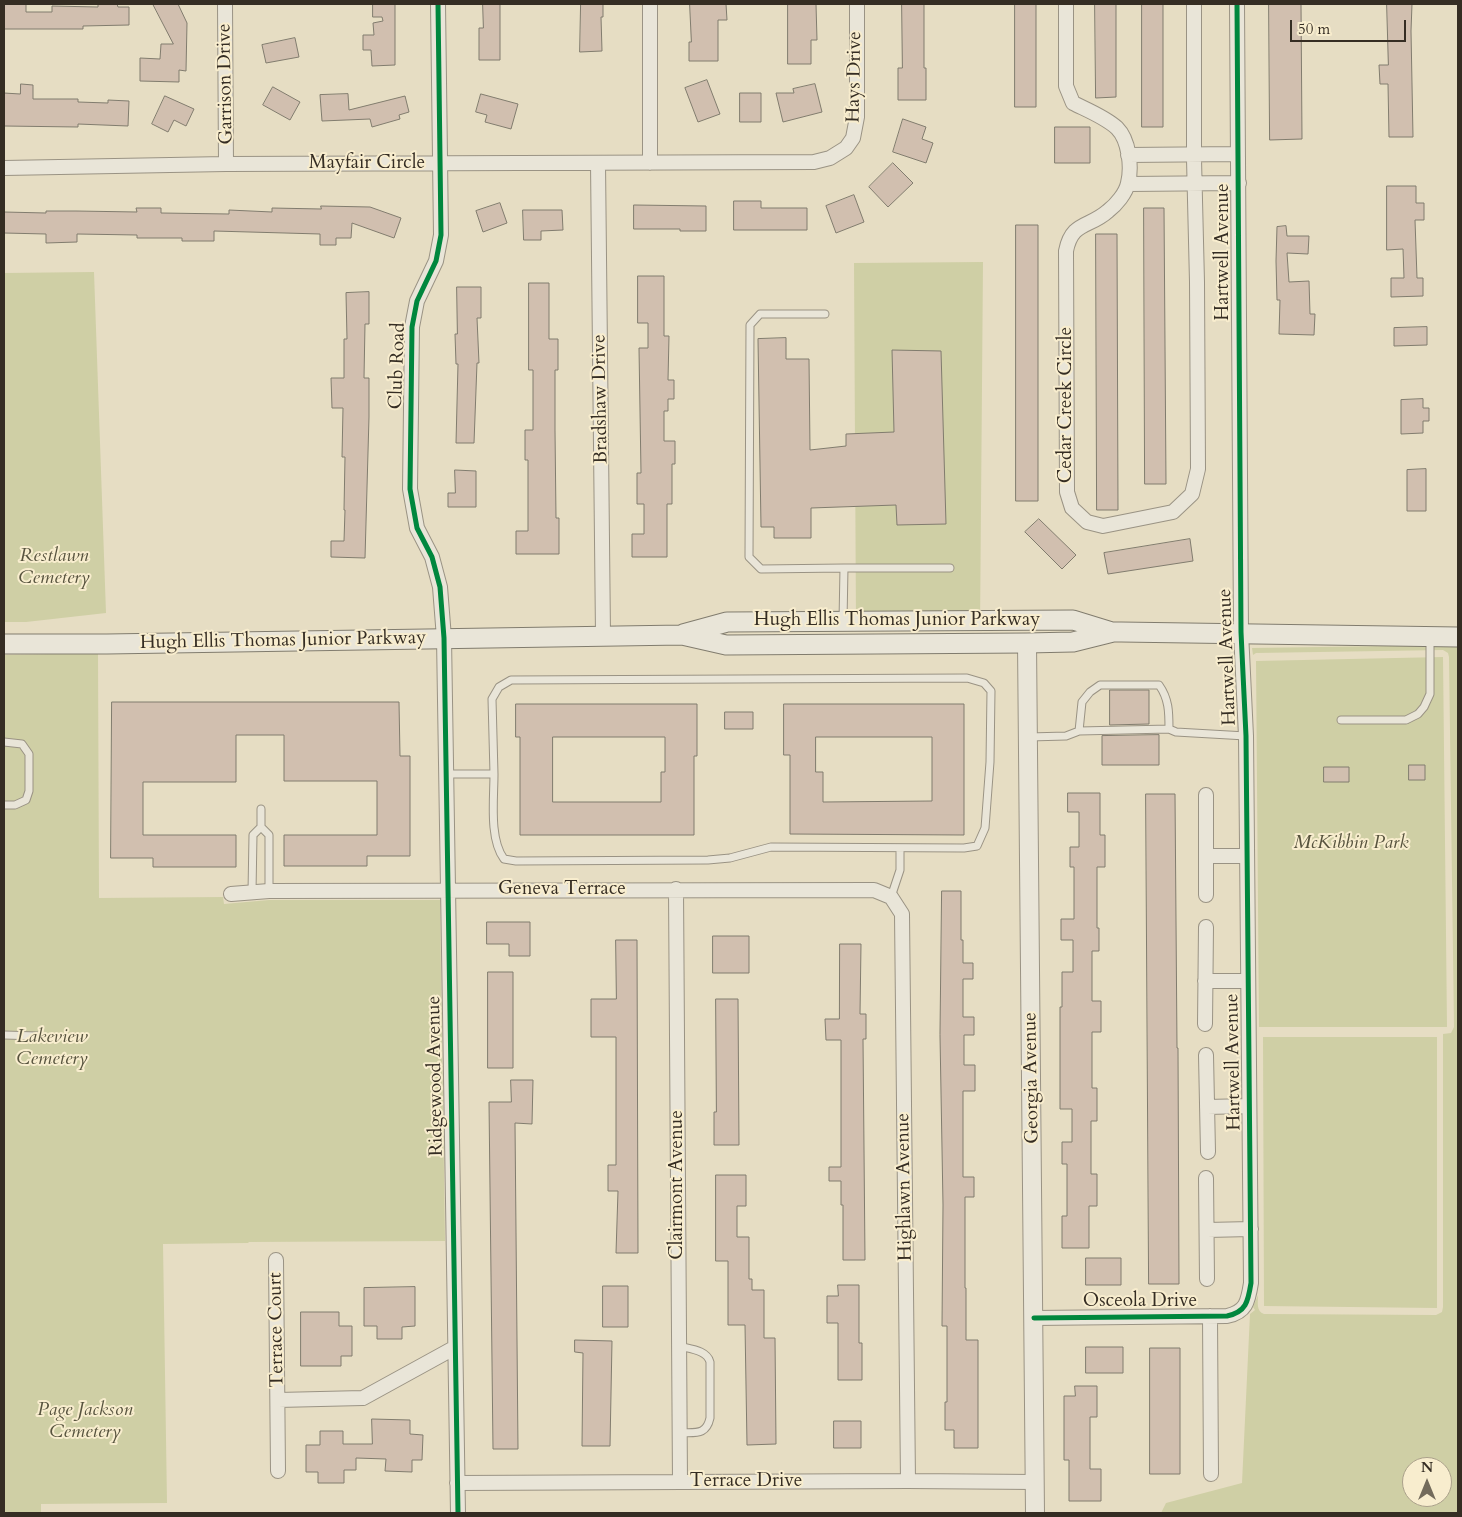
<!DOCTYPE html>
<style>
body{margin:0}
#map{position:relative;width:1462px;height:1517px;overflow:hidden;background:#e6ddc3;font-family:Cardo,serif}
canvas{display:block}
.frame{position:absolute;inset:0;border:5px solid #352d23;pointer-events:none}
.north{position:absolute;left:1402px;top:1457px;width:50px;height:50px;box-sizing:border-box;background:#f8edce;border:1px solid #aaa08a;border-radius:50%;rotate:0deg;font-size:14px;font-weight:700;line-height:20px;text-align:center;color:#352d23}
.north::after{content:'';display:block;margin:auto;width:18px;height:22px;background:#736b5b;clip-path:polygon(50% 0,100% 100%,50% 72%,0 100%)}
.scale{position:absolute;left:1290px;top:20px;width:116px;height:22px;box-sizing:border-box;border:2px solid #352d23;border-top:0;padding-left:6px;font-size:15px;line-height:18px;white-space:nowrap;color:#352d23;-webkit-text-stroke:4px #f8edce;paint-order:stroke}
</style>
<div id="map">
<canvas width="1462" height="1517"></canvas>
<div class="frame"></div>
<div class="north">N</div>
<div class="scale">50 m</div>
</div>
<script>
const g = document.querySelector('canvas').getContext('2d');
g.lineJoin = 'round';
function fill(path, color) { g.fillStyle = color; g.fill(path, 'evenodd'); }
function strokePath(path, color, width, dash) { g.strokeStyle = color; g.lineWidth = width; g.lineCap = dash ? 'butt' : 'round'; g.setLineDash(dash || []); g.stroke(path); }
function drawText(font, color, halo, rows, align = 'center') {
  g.font = font + ' Cardo,serif'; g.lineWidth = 4; g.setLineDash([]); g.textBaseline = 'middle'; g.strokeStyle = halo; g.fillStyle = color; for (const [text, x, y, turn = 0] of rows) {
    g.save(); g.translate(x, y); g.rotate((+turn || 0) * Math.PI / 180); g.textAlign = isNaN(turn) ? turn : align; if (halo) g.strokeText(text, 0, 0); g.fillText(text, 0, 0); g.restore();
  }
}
const green = new Path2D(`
 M983 262 980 629 856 625 854 263Z
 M94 272 106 613 26 622H4V273Z
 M1458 645V1513H1161L1166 1503 1242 1483 1250 1314 1255 1310 1253 1307 1258 1295C1258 1303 1256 1311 1264 1314L1436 1315 1442 1312 1443 1307V1034L1451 1033 1454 1027 1449 657 1448 653 1443 650 1256 653 1253 655 1252 648ZM1412 1467H1442V1497H1412Z
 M98 653 99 898 223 897 224 904 269 900H440L445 1241 249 1242 248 1243 163 1244 167 1503 41 1504V1513H4V655Z
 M1443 657 1447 1027H1259L1256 661Z
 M1263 1037H1437V1308L1264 1306Z`);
const building = new Path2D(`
 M4 4H26V12H52V6L98 7V4H117L118 7H129V25L83 26V29H4Z
 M153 4H178L187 23 186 71 179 70V82L140 81V58L160 59 161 44H173Z
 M373 4H395V65L372 66 371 50H363V35H374L373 23 383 21 382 17H373Z
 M483 4H500V60H479V28H483Z
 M581 4H603V17H601L602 51 580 52Z
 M690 4H726L727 20H718V61H689V42H691Z
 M788 4H816L817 40H811V64H788Z
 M902 4H924V68H926V100H898V68H902Z
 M1015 4H1036V107H1015Z
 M1095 4H1116V97L1096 98Z
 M1142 4H1163V127H1142Z
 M1269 4H1301L1302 139 1270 140Z
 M1387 4H1412L1411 31 1413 137H1389L1388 84H1380L1379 65H1388Z
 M295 38 299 57 266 63 262 45Z
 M707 80 720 114 698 122 685 88Z
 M21 84 33 85V99H78V102L108 103V100L129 101 128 126 78 124V127L4 126V93L20 94Z
 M815 84 822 112 783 122 776 93H794L793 89Z
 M273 87 300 102 290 120 263 105Z
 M740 93H761V122H740Z
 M348 94 349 110 405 96 409 112 399 115 400 119 372 127 370 119 322 121 320 95Z
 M481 94 518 104 511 129 485 122 487 115 476 112Z
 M165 96 194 109 186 126 174 120 168 132 152 124Z
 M903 119 926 127 922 139 933 143 926 163 893 152Z
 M1055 127H1090V163H1055Z
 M893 163 913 183 888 207 869 187Z
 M1387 186H1416V203H1424V220H1415L1417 278H1423V296L1391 297V278H1404L1403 249 1387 250Z
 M854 195 864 222 836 233 826 206Z
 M734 201H761V208H807V230H734Z
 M500 203 507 223 483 232 476 211Z
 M634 205 706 206V231H680V229H634Z
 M321 206 370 207 401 218 394 238 352 223 351 238H336V245H320V234L214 231V241H182V238H137V235L77 234V242L46 243V234L4 233V212L46 213V211H76L137 212 136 208H161V213L229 214V210L272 212V208L321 209Z
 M1144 208H1164L1166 484H1145Z
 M523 210H562L563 230 541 231V240H524Z
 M1016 225H1038V501H1016Z
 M1286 226 1287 236H1309L1308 254 1287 253 1289 282 1309 281 1310 314H1315L1314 335 1279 334 1280 300H1277L1276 261 1277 227Z
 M1096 234H1117L1118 510H1097Z
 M638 276H664V336H669L668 380H674V399H668V411H664V441H675V464H672V504H667V557H632V534H644V504H637V473H641L639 348H648V323H638Z
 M529 283H549V339H558V370H555V430L556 518H559V554H516V531H528V460H525V430H533V370H529Z
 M457 287H481V318H477L479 363H477L474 443H456L458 364H456L455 334H457Z
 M369 292V324H365L364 378H369V417L365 558 331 557V541H344L345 510H344L345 457H342L343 408H332L331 378H344V339H347L346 293Z
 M1427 327V345L1394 346V328Z
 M786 338V359H809L810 450 846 446V434L894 432 892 350 941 351 946 524 897 525 896 505 811 508V538H774V527H761L758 339Z
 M1423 399V408H1429V421H1423V433L1401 434V400Z
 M1426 469V511H1407V470Z
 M455 470 476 471V507H448V493H455Z
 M1039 519 1076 555 1062 569 1025 532Z
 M1190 539 1193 561 1108 574 1104 553Z
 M1110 690H1149V724L1110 725Z
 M112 702H399L400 756H410V856H367V866H284V835H377V781H284V735H236V782H143V835H236V867H153V858H111Z
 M516 704H697V756H694V835H520V737H516ZM553 737H665V772H661V802H553Z
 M784 704H964V835L790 834V755H784ZM816 737H932V801L823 802V772H816Z
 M725 712H753V729H725Z
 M1159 735V765H1102V736Z
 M1409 765H1425V780H1409Z
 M1324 767H1349V782H1324Z
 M1068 793H1100V835H1105V867H1097V928H1099V951H1092V1001H1101V1032H1092V1088H1097V1121H1091V1174H1097V1206H1089V1248H1062V1216H1067V1164H1062V1142H1072V1109H1060V1007H1062V972H1073V940H1061V919H1074V867H1070V847H1079V812H1068Z
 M1146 794H1175L1177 1048H1178L1179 1284H1149Z
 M942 891H961V940H963V963H973V979H963V1017H974V1035H964V1065H975V1091H963V1177H974V1197H965V1288H966V1340H978V1448H954V1430H945V1402H947V1326H942L943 1205 940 1035Z
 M487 922H530V956H509V944H487Z
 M713 936H749V973H713Z
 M616 940H637L638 1253H616L618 1191H608V1165H616V1037H591V999H616Z
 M840 944H861L860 1014H866V1039H863L865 1260H843V1205H841V1181H829V1167H841V1040H826L825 1019H839Z
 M488 972H513V1068H488Z
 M716 999H738L739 1145H714V1112H716Z
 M511 1080H533L532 1124 515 1123 518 1449H493L489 1102H511Z
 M716 1175H746V1206H737V1237H749V1279H752V1290H764V1338H775L776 1444 747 1445 745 1325H728V1261H716Z
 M1086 1258H1121V1285H1086Z
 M838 1285H859V1343H862V1380H838V1323H827V1296H838Z
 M603 1286H628V1327H603Z
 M415 1287V1326L402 1327V1339H377V1326H364V1288Z
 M301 1312H339V1326H352V1356H341V1366H301Z
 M575 1340 612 1341 610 1446H582L583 1353 575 1352Z
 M1086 1347H1123V1373H1086Z
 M1150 1348H1180V1474H1150Z
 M1075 1386H1097V1417H1090V1469H1101V1501H1069V1460H1064V1396H1075Z
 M372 1419 410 1420V1434L423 1435 422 1460H412V1472L385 1471 386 1459 356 1458V1470H344V1483H318V1472H306V1445H320V1431H343V1444H372Z
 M834 1421H861V1448H834Z`);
const service = new Path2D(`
 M825 314H760L750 325 749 557 761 569 844 568 843 621
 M844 568H950
 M1341 720H1406L1418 714 1424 707 1430 694V637
 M1079 731 1169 729
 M1029 737 1066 736 1079 731 1082 702 1090 692 1100 685H1159C1169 699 1169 712 1169 729L1176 732 1246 736
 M4 742 22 744 29 754V791L26 800 15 805H4
 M447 774H494L492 699 499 687 511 680 967 678 984 683 991 691 990 762 985 828 977 846 964 848 771 847 730 858 708 860 516 861 504 859C489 839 494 799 494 774
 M261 809V827
 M252 892 253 835 261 827 269 835V891
 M891 897 900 870V848
 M4 1035 38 1036
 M679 1346C690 1349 707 1350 710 1362V1418C706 1436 695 1432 680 1433`);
const minor = new Path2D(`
 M225 4 226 164
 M438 4 441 235 436 261 417 301 412 327 410 489 417 528 432 557 440 587 444 638 458 1513
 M650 4V163
 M1066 4V86L1073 103C1087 110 1105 117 1117 128 1129 140 1132 167 1128 183 1126 193 1116 205 1108 211 1089 228 1072 221 1066 251L1067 492 1072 508 1087 522 1103 526 1173 512 1192 494 1198 469 1197 282 1194 159V4
 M1128 155 1238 154
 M598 163 603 635
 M4 168 226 164 814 162 830 158 846 148 853 138 857 117V4
 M1128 184 1239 183
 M1206 795V895
 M1206 856H1247
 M676 889 680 1482
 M231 894 269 891 874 890 891 897 902 914 908 1481
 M1205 981H1248
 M1205 1024 1206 927
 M1206 1055 1208 1152
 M1207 1107 1249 1106
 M1206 1178 1207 1279
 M1207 1230 1251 1229
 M276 1260 278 1471
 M1210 1316 1211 1474
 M1034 1318 1227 1316C1246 1312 1248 1302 1251 1283L1246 736 1241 632 1237 4
 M278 1400 363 1398 454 1348
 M457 1483 908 1481 1035 1482`);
const tertiary = new Path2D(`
 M1027 643 1035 1513`);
const secondary = new Path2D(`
 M683 634 727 622 1073 620 1112 632
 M4 644H107L682 635 726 645 1027 643 1073 642 1113 632H1121L1458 637`);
const cycleway = new Path2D(`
 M438 4 441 235 436 261 417 301 412 327 410 489 417 528 432 557 440 587 444 638 458 1513
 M1034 1318 1227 1316C1246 1312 1248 1302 1251 1283L1246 736 1241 632 1237 4`);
const streetNames = [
 ["Hays Drive",855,77,-89],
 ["Garrison Drive",226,84,-91],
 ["Mayfair Circle",367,164],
 ["Hartwell Avenue",1224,252,-90],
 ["Club Road",398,366,-88],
 ["Bradshaw Drive",601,399,-91],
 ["Cedar Creek Circle",1067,405,-90],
 ["Hugh Ellis Thomas Junior Parkway",897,621],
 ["Hugh Ellis Thomas Junior Parkway",283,641,-1],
 ["Hartwell Avenue",1228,657,-92],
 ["Geneva Terrace",562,890],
 ["Hartwell Avenue",1234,1062,-91],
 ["Ridgewood Avenue",436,1076,-91],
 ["Georgia Avenue",1032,1078,-91],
 ["Clairmont Avenue",678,1185,-90],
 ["Highlawn Avenue",905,1187,-91],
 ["Osceola Drive",1140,1302],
 ["Terrace Court",277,1330,-91],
 ["Terrace Drive",746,1482]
];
const parkNames = [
 ["Restlawn",54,557],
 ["Cemetery",54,579],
 ["McKibbin Park",1351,844],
 ["Lakeview",52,1038],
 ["Cemetery",52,1060],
 ["Page Jackson",85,1411],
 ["Cemetery",85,1433]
];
fill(green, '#cfcfa5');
fill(building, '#d1bfaf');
strokePath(building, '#817c6e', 1);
strokePath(service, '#9a9384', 9);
strokePath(minor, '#9a9384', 16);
strokePath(tertiary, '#9a9384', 20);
strokePath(secondary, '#817c6e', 21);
strokePath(service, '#e9e5d8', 7);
strokePath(minor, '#e9e5d8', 14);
strokePath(tertiary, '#e9e5d8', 18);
strokePath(secondary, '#e9e5d8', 19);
strokePath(cycleway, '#00873e', 5);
drawText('19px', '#352d23', '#f8edce', streetNames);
drawText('italic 19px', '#57533e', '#f8edce', parkNames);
</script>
